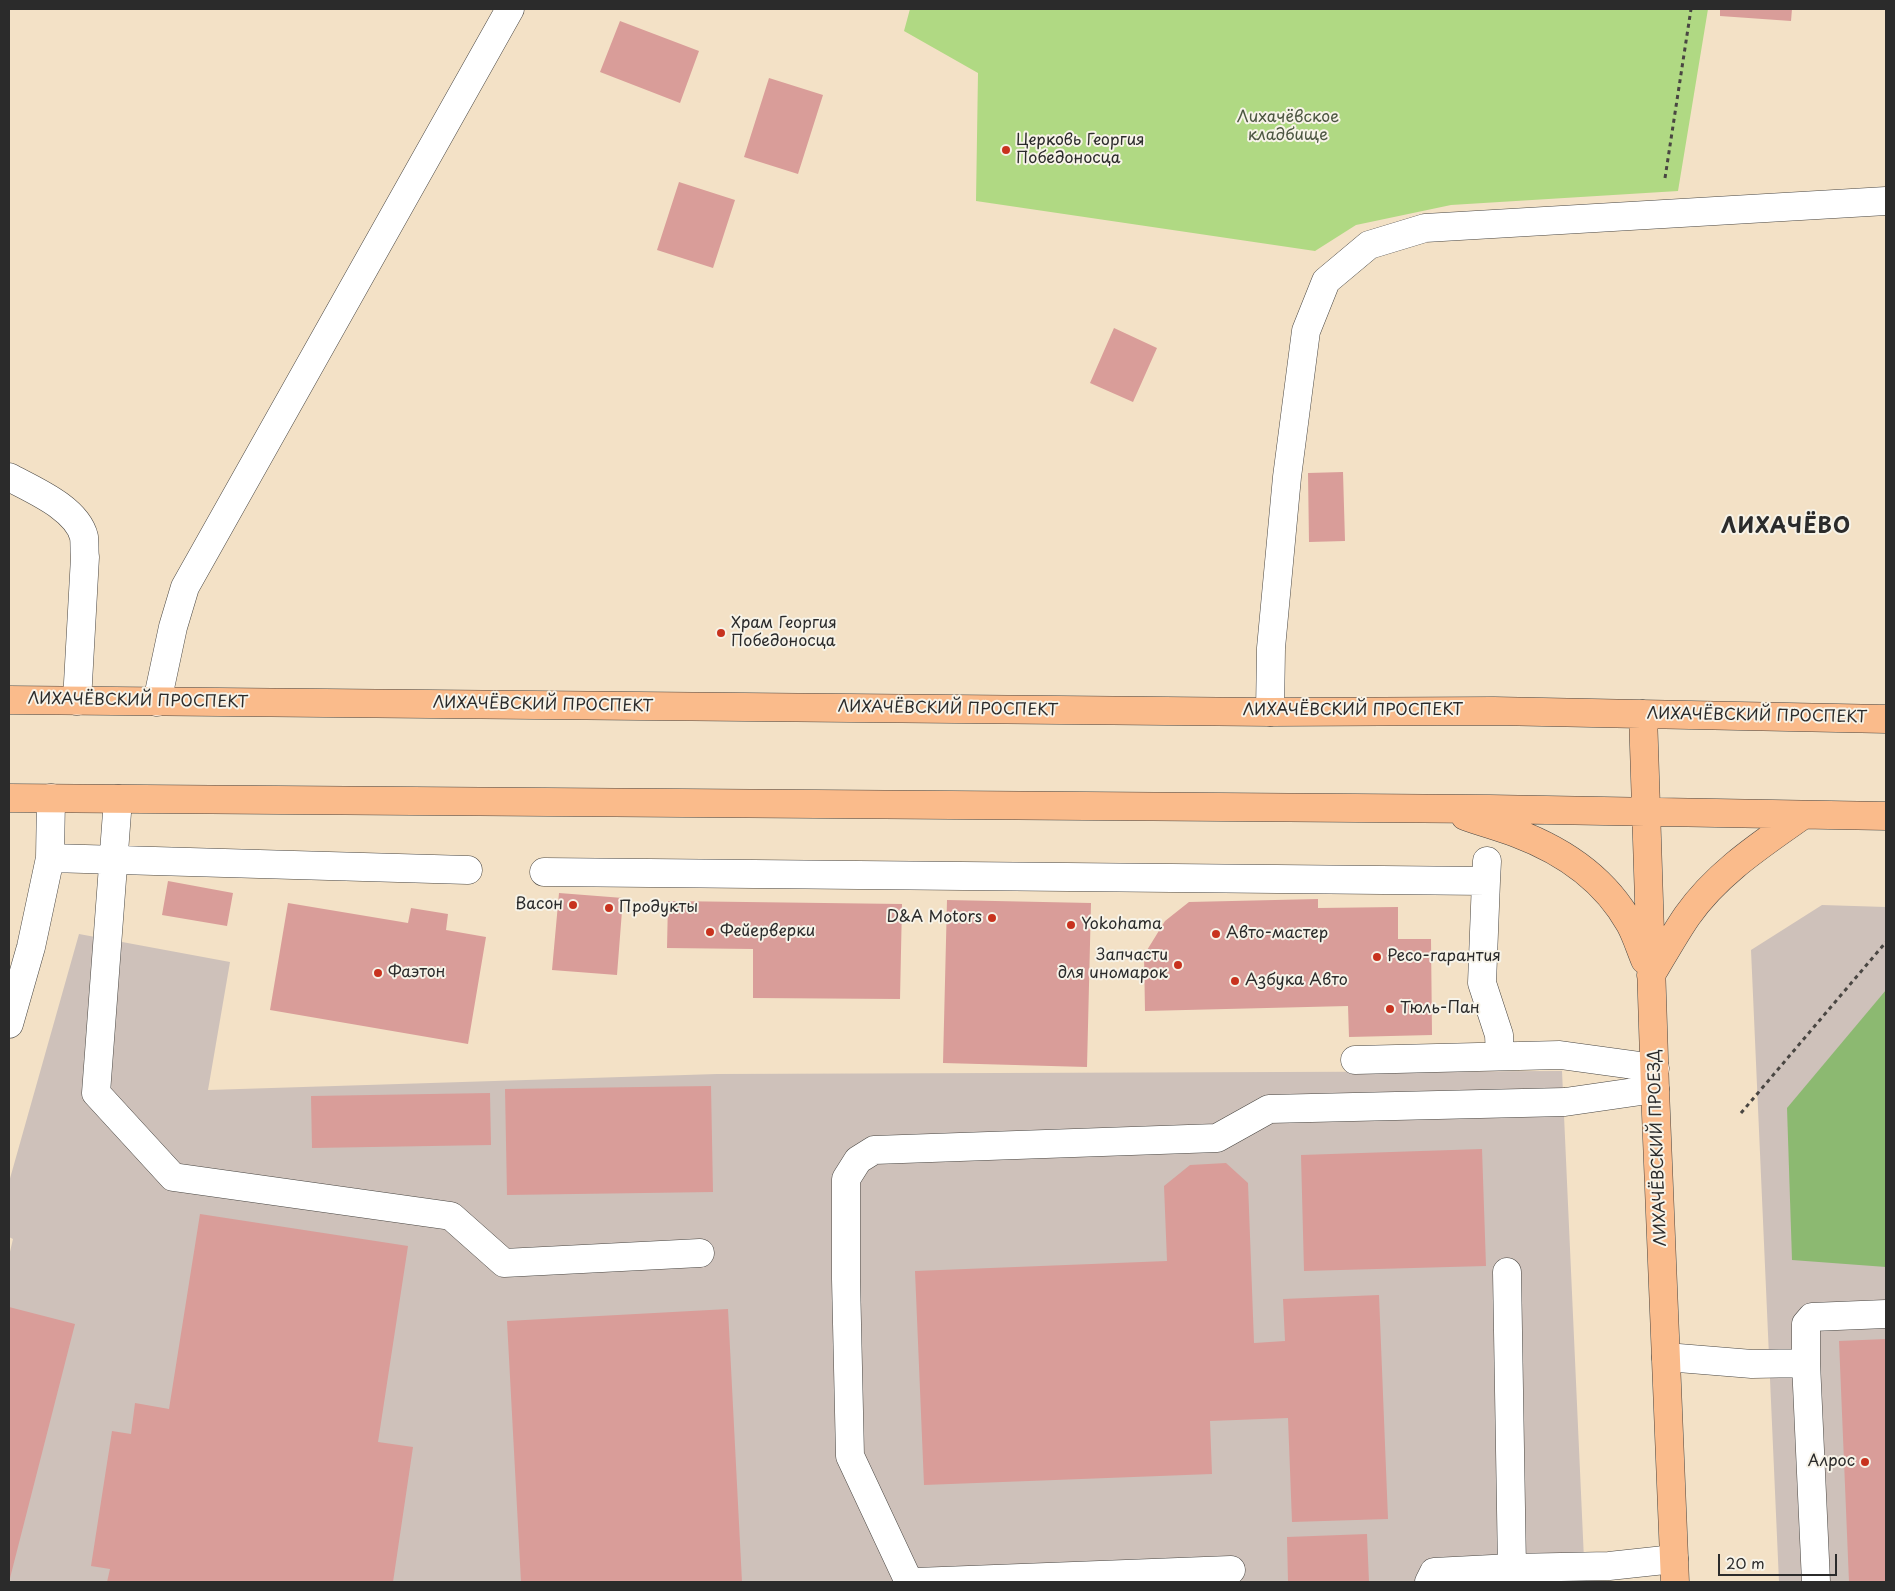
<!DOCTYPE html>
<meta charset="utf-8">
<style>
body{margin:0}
#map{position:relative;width:1895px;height:1591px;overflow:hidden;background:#f3e1c6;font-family:"Playpen Sans",sans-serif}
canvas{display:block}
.frame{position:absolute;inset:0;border:10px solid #2b2b2b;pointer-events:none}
.scale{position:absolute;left:1718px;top:1554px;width:119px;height:22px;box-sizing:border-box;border:2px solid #2b2b2b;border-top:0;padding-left:6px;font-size:15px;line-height:18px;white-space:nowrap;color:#2b2b2b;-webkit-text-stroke:4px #f7f3e8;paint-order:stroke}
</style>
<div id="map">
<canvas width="1895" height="1591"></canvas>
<div class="frame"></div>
<div class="scale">20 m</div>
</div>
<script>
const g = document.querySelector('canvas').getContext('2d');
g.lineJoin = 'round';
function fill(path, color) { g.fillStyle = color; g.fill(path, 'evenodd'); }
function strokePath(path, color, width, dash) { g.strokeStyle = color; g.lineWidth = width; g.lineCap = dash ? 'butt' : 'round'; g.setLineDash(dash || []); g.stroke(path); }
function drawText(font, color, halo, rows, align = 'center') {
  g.font = font + ' "Playpen Sans",sans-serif'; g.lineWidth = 4; g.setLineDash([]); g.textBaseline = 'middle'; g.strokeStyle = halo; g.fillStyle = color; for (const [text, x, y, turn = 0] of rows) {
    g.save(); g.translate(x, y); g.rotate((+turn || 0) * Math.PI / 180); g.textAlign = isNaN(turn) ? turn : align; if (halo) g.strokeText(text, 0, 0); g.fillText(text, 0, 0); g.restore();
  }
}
const industrial = new Path2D(`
 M1822 905 1886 907V1582H1779L1751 950Z
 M79 934 230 962 208 1090 717 1074 1562 1071 1585 1582H9V1256L13 1239 9 1237V1182Z`);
const green = new Path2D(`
 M910 9H1708L1678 191 1451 205 1356 225 1315 251 976 201 978 73 904 31Z`);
const forest = new Path2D(`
 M1886 990V1267L1792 1260 1787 1108Z`);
const building = new Path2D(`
 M1720 9H1792L1791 21 1720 16Z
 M620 21 699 51 680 103 600 72Z
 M769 78 823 95 798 174 744 157Z
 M679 182 735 200 713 268 657 250Z
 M1114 328 1157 348 1133 402 1090 383Z
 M1343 472 1345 541 1309 542 1308 473Z
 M168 881 233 893 227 926 162 915Z
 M559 893 623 898 617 975 552 970Z
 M1318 899V908L1398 907V939H1431L1432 1035 1349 1037 1348 1006 1145 1011 1144 955 1165 921 1189 902Z
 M947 900 1091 903 1087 1067 943 1063Z
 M668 901 902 904 900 999 753 998V949L667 948Z
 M288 903 408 923 411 908 448 914 446 930 486 937 468 1044 270 1010Z
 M711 1086 713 1192 507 1195 505 1089Z
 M490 1093 491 1145 312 1148 311 1096Z
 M1482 1149 1486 1266 1304 1271 1301 1155Z
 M1226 1163 1248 1183 1254 1343 1285 1341 1283 1299 1379 1295 1388 1519 1292 1522 1288 1418 1210 1421 1212 1474 924 1485 915 1271 1167 1261 1164 1186 1190 1165Z
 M200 1214 408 1246 378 1442 413 1447 393 1582H107L110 1569 91 1566 112 1431 131 1434 135 1403 169 1409Z
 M9 1307 75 1324 9 1582Z
 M728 1309 742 1582H521L507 1321Z
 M1886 1339V1582H1849L1839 1341Z
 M1367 1534 1369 1582H1288L1287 1537Z`);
const path = new Path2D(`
 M1665 178 1691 9
 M1741 1113 1886 942`);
const minor = new Path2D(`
 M9 477C33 490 77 508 84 537 85 544 84 551 85 557L77 701
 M157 702 173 627 185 587 510 9
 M1270 712 1271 648 1287 477 1306 331 1326 281 1369 245 1425 228 1886 201
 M118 799 96 1093 173 1177 451 1216 504 1263 700 1253
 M50 858 468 870
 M544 872 1486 881 1487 861
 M1486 881 1482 983 1499 1035 1500 1056
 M9 1024 31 947 50 858 51 798
 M1355 1060 1560 1055 1655 1068
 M1507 1272 1512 1568 1609 1566 1674 1559
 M1666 1357 1752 1364 1806 1363 1816 1582
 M1806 1363V1324L1812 1317 1886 1314
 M909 1582 850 1456 846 1279V1179L858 1160 874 1150 1217 1138 1269 1109 1565 1102 1655 1089
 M916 1582 1231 1570
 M1429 1582 1434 1572 1512 1568`);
const major = new Path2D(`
 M9 700 1270 712 1494 711 1886 719
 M1643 714 1655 1089 1675 1582
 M9 798 1490 809 1886 816
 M1465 816C1482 822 1499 827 1516 833 1564 851 1605 879 1630 924 1636 935 1640 948 1645 960
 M1651 975C1663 955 1674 935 1687 916 1717 873 1762 844 1803 815`);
const markers = [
 [1006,150,5,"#c8321e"],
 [721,633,5,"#c8321e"],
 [573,905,5,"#c8321e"],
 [609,908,5,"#c8321e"],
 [992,918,5,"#c8321e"],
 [1071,925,5,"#c8321e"],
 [710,932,5,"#c8321e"],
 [1216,934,5,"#c8321e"],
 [1377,957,5,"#c8321e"],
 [1178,965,5,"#c8321e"],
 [378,973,5,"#c8321e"],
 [1235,981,5,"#c8321e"],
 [1390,1009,5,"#c8321e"],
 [1865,1462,5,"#c8321e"]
];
const parkNames = [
 ["Лихачёвское",1288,118],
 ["кладбище",1288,136]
];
const poiNames = [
 ["Церковь Георгия",1016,141],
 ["Победоносца",1016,159],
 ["Храм Георгия",731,624],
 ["Победоносца",731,642],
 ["Васон",563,905,"right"],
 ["Продукты",619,908],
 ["D&A Motors",982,918,"right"],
 ["Yokohama",1081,925],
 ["Фейерверки",720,932],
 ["Авто-мастер",1226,934],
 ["Запчасти",1168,956,"right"],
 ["для иномарок",1168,974,"right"],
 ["Ресо-гарантия",1387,957],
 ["Фаэтон",388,973],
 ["Азбука Авто",1245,981],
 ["Тюль-Пан",1400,1009],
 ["Алрос",1855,1462,"right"]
];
const streetNames = [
 ["ЛИХАЧЁВСКИЙ ПРОСПЕКТ",138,701,1],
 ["ЛИХАЧЁВСКИЙ ПРОСПЕКТ",543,705,1],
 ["ЛИХАЧЁВСКИЙ ПРОСПЕКТ",948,709,1],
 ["ЛИХАЧЁВСКИЙ ПРОСПЕКТ",1353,711],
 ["ЛИХАЧЁВСКИЙ ПРОСПЕКТ",1757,716,1],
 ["ЛИХАЧЁВСКИЙ ПРОЕЗД",1658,1148,-92]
];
const districtNames = [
 ["ЛИХАЧЁВО",1786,527]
];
fill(industrial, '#cec1ba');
fill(green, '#b0d983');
fill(forest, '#8cb971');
fill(building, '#d99d99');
strokePath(minor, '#494642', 29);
strokePath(major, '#494642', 29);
strokePath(path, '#494642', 3, [4, 4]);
strokePath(minor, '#fff', 28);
strokePath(major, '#fabb8b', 28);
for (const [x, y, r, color] of markers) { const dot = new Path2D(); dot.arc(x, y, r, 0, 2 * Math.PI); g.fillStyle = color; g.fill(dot); strokePath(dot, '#f7f3e8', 2); }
drawText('16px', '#4c5641', '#f7f3e8', parkNames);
drawText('16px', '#2b2b2b', '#f7f3e8', poiNames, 'left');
drawText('16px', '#2b2b2b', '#f7f3e8', streetNames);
g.letterSpacing = '1px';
drawText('bold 21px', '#2b2b2b', '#f7f3e8', districtNames);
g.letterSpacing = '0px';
</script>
